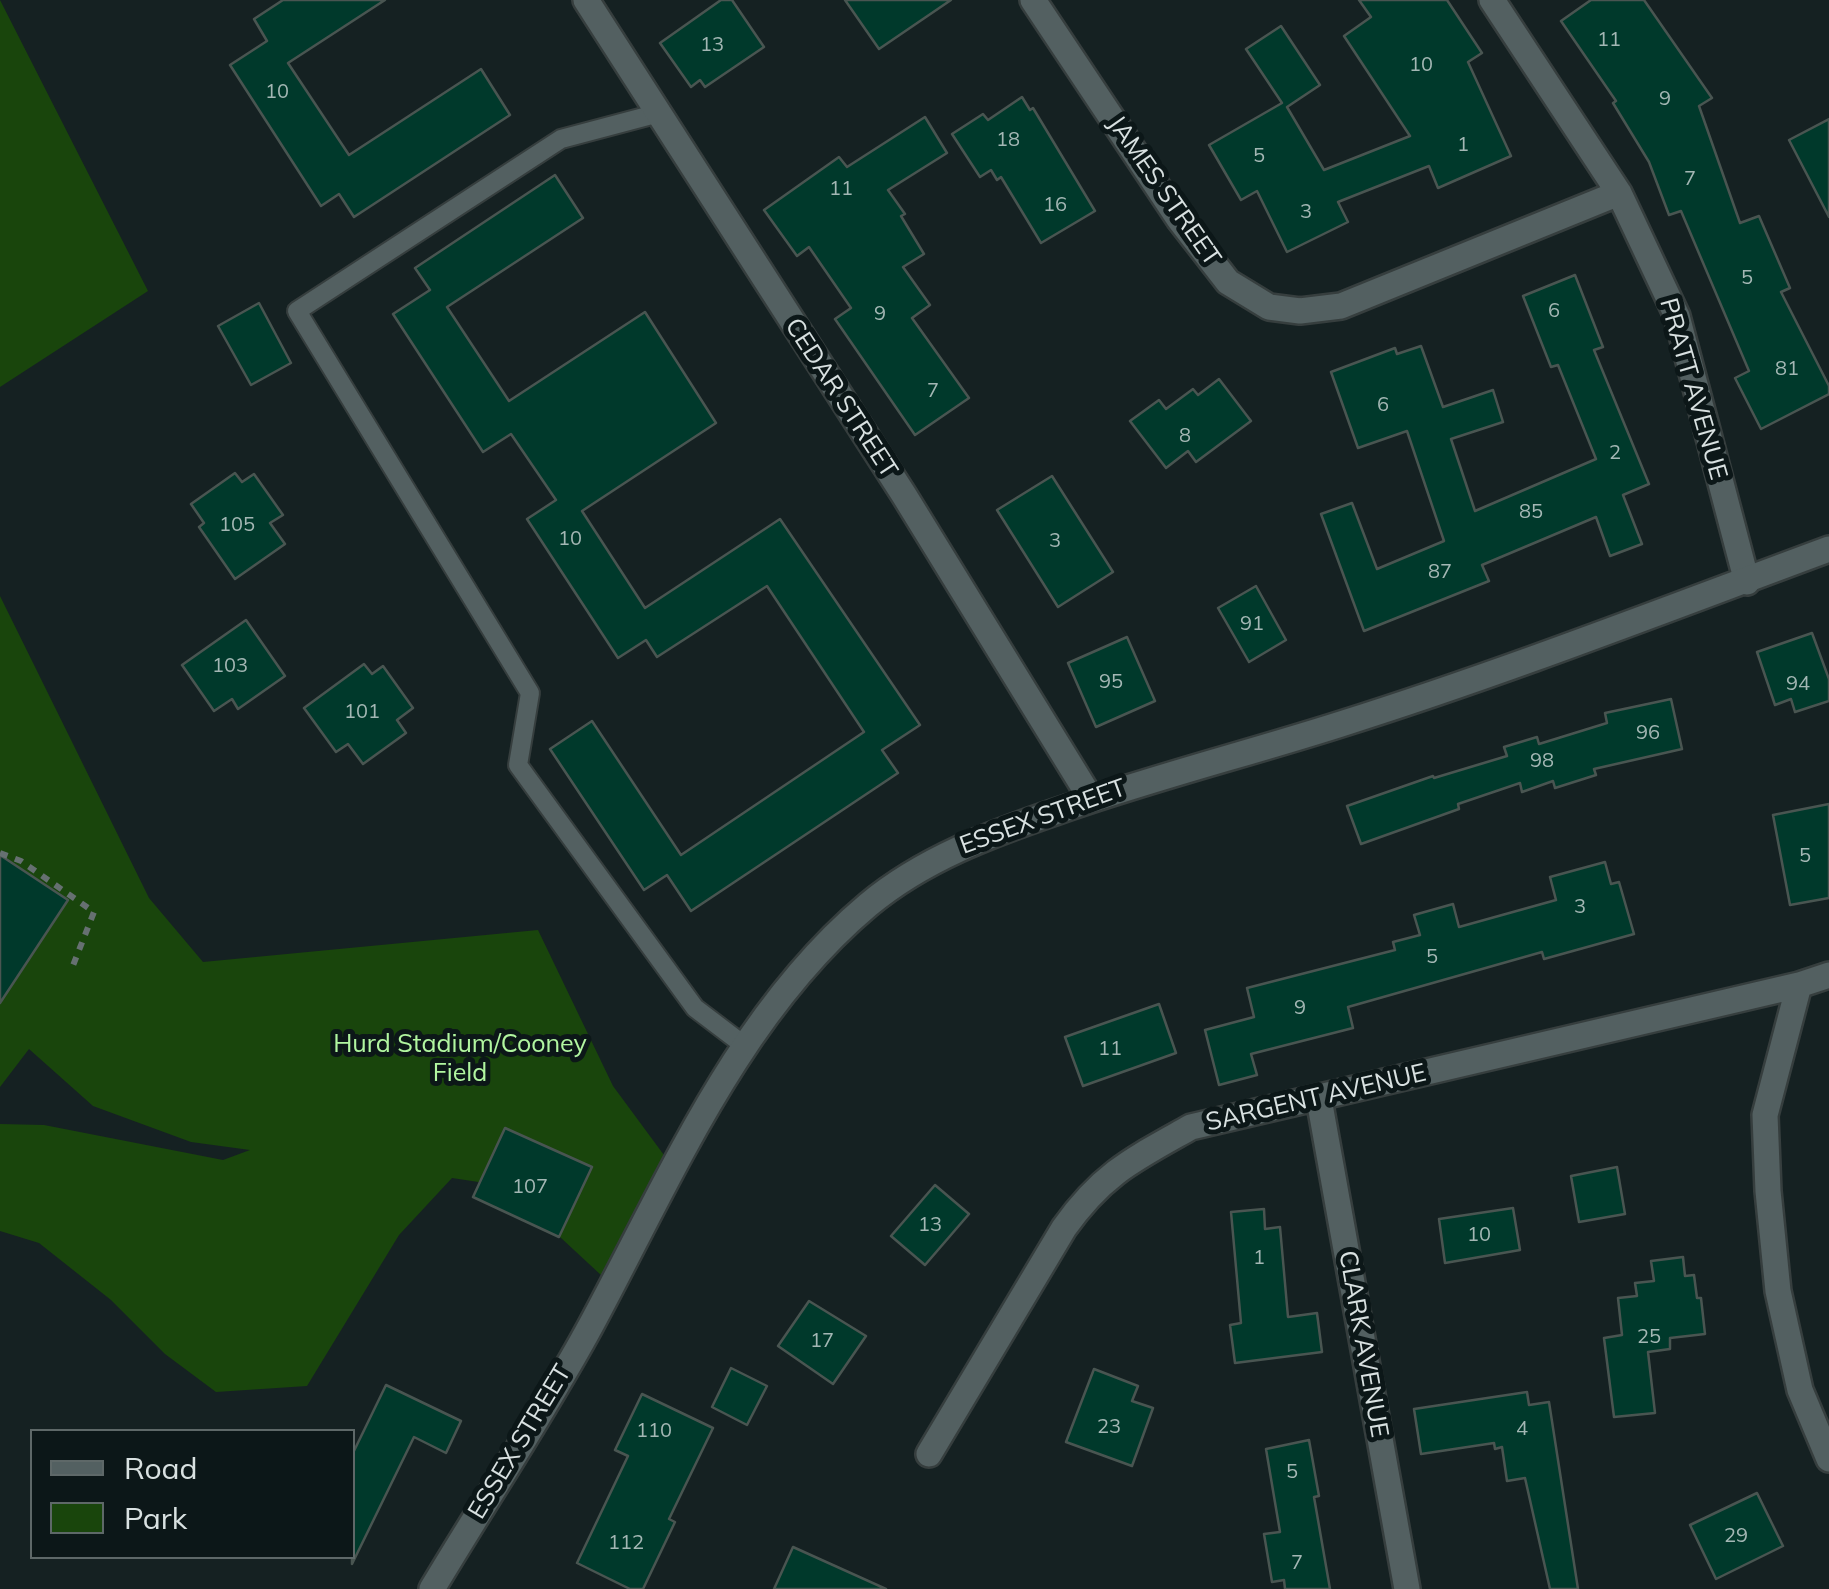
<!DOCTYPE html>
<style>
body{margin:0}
#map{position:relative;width:1829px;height:1589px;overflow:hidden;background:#152122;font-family:Mulish,sans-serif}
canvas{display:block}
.legend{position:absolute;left:30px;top:1429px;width:325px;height:130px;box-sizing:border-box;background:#0c1718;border:2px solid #5e6868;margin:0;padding:12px 18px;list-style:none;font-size:30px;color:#d9e1e1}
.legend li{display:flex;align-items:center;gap:20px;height:50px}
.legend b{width:50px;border:2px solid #5e6868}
</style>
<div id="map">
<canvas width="1829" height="1589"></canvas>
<ul class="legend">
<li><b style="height:12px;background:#536061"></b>Road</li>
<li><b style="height:28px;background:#19450c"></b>Park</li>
</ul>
</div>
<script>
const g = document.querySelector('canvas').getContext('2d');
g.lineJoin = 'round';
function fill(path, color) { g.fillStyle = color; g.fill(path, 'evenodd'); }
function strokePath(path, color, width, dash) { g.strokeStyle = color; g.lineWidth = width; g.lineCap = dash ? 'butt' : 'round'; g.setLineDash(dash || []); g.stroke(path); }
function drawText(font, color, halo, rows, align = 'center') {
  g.font = font + ' Mulish,sans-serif'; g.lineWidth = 10; g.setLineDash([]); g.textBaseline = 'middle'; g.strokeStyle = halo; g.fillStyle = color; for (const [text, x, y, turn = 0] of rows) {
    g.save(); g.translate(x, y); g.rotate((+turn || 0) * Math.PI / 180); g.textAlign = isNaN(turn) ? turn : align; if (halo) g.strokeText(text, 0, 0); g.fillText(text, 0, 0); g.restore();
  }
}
const green = new Path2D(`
 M0 0 148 291 0 387Z
 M0 596 149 898 203 962 538 930 613 1086 675 1170 602 1276 505 1186 452 1178 399 1235 307 1386 216 1392 165 1354 111 1300 39 1243 0 1231V1124L44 1125 223 1160 250 1150 191 1142 93 1106 29 1049 0 1087Z`);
const building = new Path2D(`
 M283 0H385L288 63 349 155 481 69 510 115 354 217 339 194 321 206 230 65 267 41 254 19Z
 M721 0H732L764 47 705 87 700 80 691 87 660 43Z
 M845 0H951L879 49Z
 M1359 0H1447L1482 53 1468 62 1511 156 1438 188 1429 166 1338 202 1348 222 1287 252 1257 191 1241 200 1209 145 1282 103 1246 49 1281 26 1320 85 1287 107 1324 170 1410 136 1344 36 1371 17Z
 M1591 0H1644L1712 98 1699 106 1740 223 1759 216 1790 288 1781 292 1829 386V394L1761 429 1735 378 1749 371 1681 211 1669 215 1649 162 1613 103 1616 101 1561 21Z
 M1022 97 1030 110 1033 108 1095 211 1041 243 1001 177 997 180 991 170 980 177 952 134 983 114 988 120Z
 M925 117 947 153 888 190 905 214 901 216 924 254 903 267 930 305 912 318 969 398 915 435 835 319 851 308 809 247 797 256 764 210 839 157 847 167Z
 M1829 119V217L1789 140Z
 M555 175 583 218 447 307 509 401 645 312 716 423 582 511 645 608 780 519 920 725 882 750 898 773 691 911 667 875 644 890 550 749 592 721 681 855 864 732 767 586 657 657 646 640 618 658 527 519 556 500 511 434 483 452 393 314 430 290 415 268Z
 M1575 275 1603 347 1594 350 1649 484 1623 495 1642 544 1610 556 1596 517 1482 565 1489 581 1364 631 1321 514 1352 503 1377 569 1444 541 1407 431 1358 448 1331 372 1395 348 1397 354 1421 346 1443 407 1493 390 1503 422 1451 439 1475 511 1596 459 1558 365 1551 367 1523 296Z
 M259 303 291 363 251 385 218 326Z
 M1219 379 1251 421 1196 462 1188 451 1166 468 1130 421 1159 400 1166 409 1193 389 1198 395Z
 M235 473 242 482 254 474 283 515 270 523 285 544 235 579 199 527 204 523 191 504Z
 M1052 476 1113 572 1058 607 997 510Z
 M1256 586 1286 640 1249 662 1218 608Z
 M246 620 285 676 238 709 232 699 214 711 182 665Z
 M1812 633 1829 679V701L1795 712 1791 699 1775 705 1757 652Z
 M1127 637 1155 701 1096 727 1068 663Z
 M364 664 372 674 383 666 413 708 397 720 406 733 363 764 348 744 336 752 304 708Z
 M1671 699 1682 749 1594 769 1596 775 1555 788 1553 781 1522 792 1520 783 1458 804 1459 809 1361 844 1347 806 1433 776 1434 778 1507 756 1504 747 1537 737 1539 744 1607 723 1605 713Z
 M1829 804V898L1790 905 1773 815Z
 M0 855 68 900 0 1003Z
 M1605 862 1611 884 1619 882 1634 934 1544 959 1542 952 1348 1007 1353 1028 1251 1054 1257 1075 1219 1085 1205 1030 1254 1017 1247 988 1395 950 1393 942 1420 935 1414 915 1453 904 1459 927 1556 900 1550 877Z
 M1159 1004 1176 1053 1083 1086 1065 1037Z
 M505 1128 592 1167 559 1237 473 1197Z
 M1617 1167 1625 1214 1579 1222 1571 1176Z
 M935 1185 969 1214 925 1265 891 1236Z
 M1513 1208 1520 1250 1445 1263 1439 1219Z
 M1264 1209 1265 1229 1280 1227 1288 1317 1317 1313 1322 1352 1235 1363 1230 1325 1241 1323 1231 1212Z
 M1683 1257 1685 1276 1694 1275 1697 1298H1701L1705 1334 1670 1338V1349L1648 1352 1655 1413 1614 1417 1604 1338 1622 1335 1618 1298 1637 1296 1635 1283 1654 1281 1651 1261Z
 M809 1301 866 1336 833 1384 778 1346Z
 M731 1368 767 1386 747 1425 712 1407Z
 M1094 1369 1138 1386 1132 1401 1153 1408 1132 1466 1066 1442Z
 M386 1385 461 1421 446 1453 414 1437 352 1564V1455Z
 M1527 1392 1529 1405 1549 1402 1578 1589H1550L1525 1478 1507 1481 1502 1447 1495 1449 1494 1443 1421 1454 1414 1409Z
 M642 1394 713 1428 669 1519 675 1522 643 1589H630L577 1563 628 1456 615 1450Z
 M1309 1440 1319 1496 1314 1497 1330 1589H1285L1284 1580 1272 1582 1264 1534 1280 1532 1266 1449Z
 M1757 1493 1783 1546 1716 1579 1690 1525Z
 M793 1547 886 1589H774Z`);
const path = new Path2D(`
 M0 853 21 861 94 912 72 968`);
const lane = new Path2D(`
 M659 113 561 139 297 311 530 693 518 765 695 1008 745 1046`);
const street = new Path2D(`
 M586 0 904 495 1091 799
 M1033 0 1179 219 1228 282 1269 307 1300 311 1341 306 1619 193
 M1492 0 1619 193 1677 316 1747 582
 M1829 975 1799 985 1765 1115 1768 1191 1778 1291 1800 1390 1829 1459
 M1319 1099 1407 1589
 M929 1454 1064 1228C1103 1173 1134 1159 1191 1127L1799 985`);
const secondary = new Path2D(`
 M432 1589C484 1502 541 1417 590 1327 669 1181 738 1014 868 905 923 859 991 834 1058 811 1151 778 1247 754 1341 724 1506 672 1667 609 1829 549`);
const numberNames = [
 ["11",1609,40],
 ["13",712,45],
 ["10",1421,65],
 ["10",277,92],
 ["9",1665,99],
 ["18",1008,140],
 ["1",1463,145],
 ["5",1259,156],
 ["7",1690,179],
 ["11",841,189],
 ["16",1055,205],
 ["3",1306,212],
 ["5",1747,278],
 ["6",1554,311],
 ["9",880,314],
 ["81",1787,369],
 ["7",933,391],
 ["6",1383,405],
 ["8",1185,436],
 ["2",1615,453],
 ["85",1531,512],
 ["105",237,525],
 ["10",570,539],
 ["3",1055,541],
 ["87",1440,572],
 ["91",1252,624],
 ["103",230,666],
 ["95",1111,682],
 ["94",1798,684],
 ["101",362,712],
 ["96",1648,733],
 ["98",1542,761],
 ["5",1805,856],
 ["3",1580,907],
 ["5",1432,957],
 ["9",1300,1008],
 ["11",1110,1049],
 ["107",530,1187],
 ["13",930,1225],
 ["10",1479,1235],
 ["1",1259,1258],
 ["25",1649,1337],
 ["17",822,1341],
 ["23",1109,1427],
 ["4",1522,1429],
 ["110",654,1431],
 ["5",1292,1472],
 ["29",1736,1536],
 ["112",626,1543],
 ["7",1297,1563]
];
const streetNames = [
 ["JAMES STREET",1164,191,55],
 ["PRATT AVENUE",1693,389,74],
 ["CEDAR STREET",841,398,57],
 ["ESSEX STREET",1043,817,-20],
 ["SARGENT AVENUE",1316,1098,-13],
 ["CLARK AVENUE",1363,1344,80],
 ["ESSEX STREET",520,1442,-59]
];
const parkNames = [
 ["Hurd Stadium/Cooney",460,1044],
 ["Field",460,1073]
];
fill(green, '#19450c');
fill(building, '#00392b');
strokePath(building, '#495551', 2.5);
strokePath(lane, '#363e3e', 22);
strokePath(street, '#363e3e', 30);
strokePath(secondary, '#363e3e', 30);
strokePath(path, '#667071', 6, [8, 8]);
strokePath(lane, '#536061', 18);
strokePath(street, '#536061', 25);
strokePath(secondary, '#536061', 25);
drawText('20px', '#a3b7b4', null, numberNames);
drawText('25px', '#d9e1e1', '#0c1718', streetNames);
drawText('25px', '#b1f6a0', '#0c1718', parkNames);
</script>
